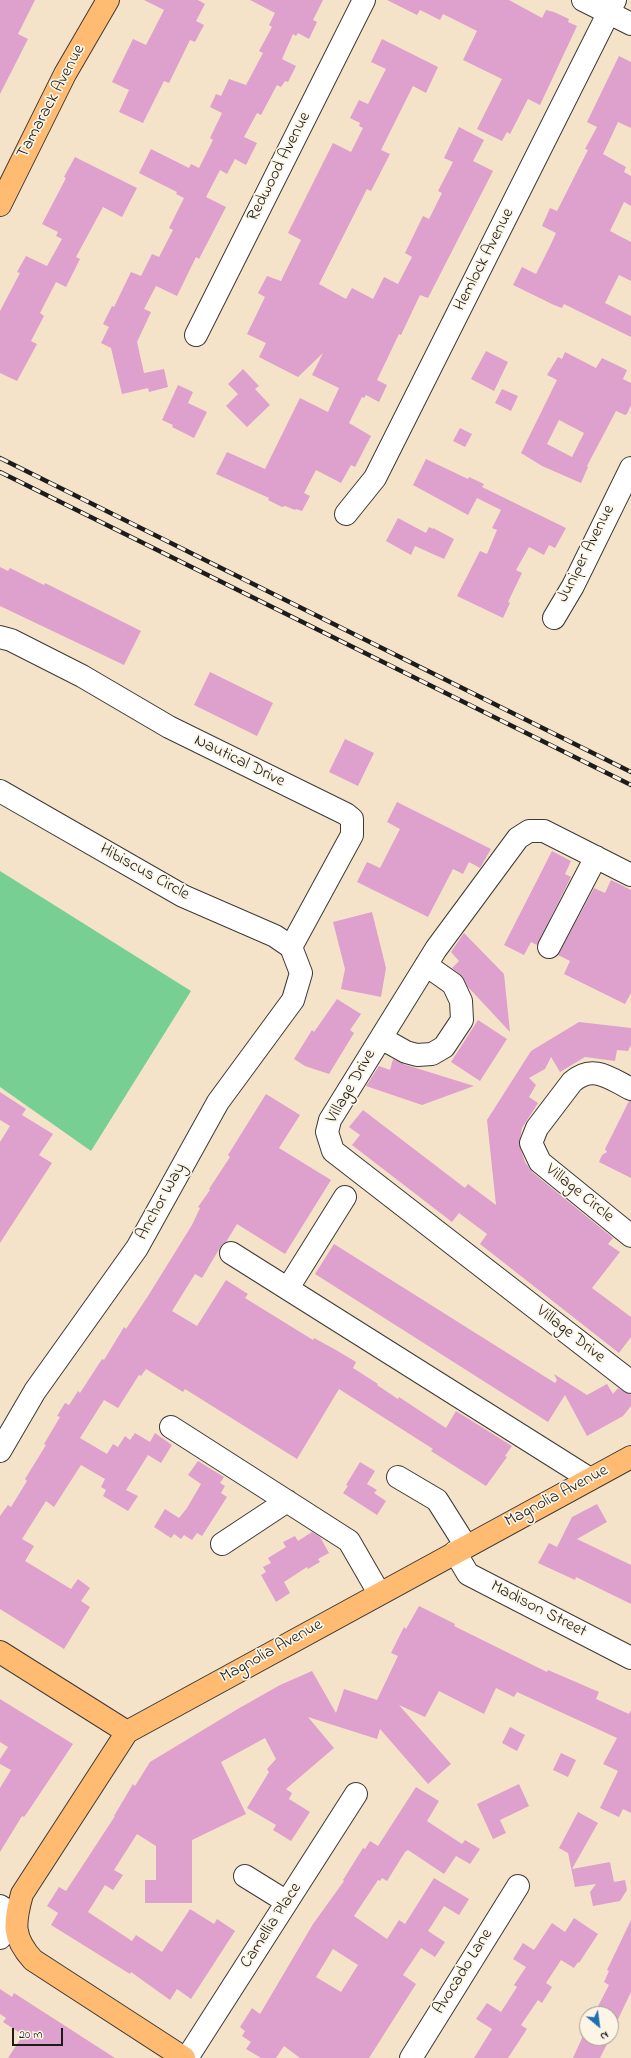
<!DOCTYPE html>
<style>
body{margin:0}
#map{position:relative;width:631px;height:2058px;overflow:hidden;background:#f5e3c9;font-family:"Indie Flower",sans-serif}
canvas{display:block}
.north{position:absolute;left:579px;top:2006px;width:40px;height:40px;box-sizing:border-box;background:#fcf5e5;border:1px solid #a29e95;border-radius:50%;rotate:151deg;font-size:11px;font-weight:700;line-height:16px;text-align:center;color:#1c1c1c}
.north::after{content:'';display:block;margin:auto;width:14px;height:18px;background:#1f6fb2;clip-path:polygon(50% 0,100% 100%,50% 72%,0 100%)}
.scale{position:absolute;left:12px;top:2028px;width:51px;height:18px;box-sizing:border-box;border:2px solid #1c1c1c;border-top:0;padding-left:5px;font-size:12px;line-height:14px;white-space:nowrap;color:#1c1c1c;-webkit-text-stroke:3px #fcf5e5;paint-order:stroke}
</style>
<div id="map">
<canvas width="631" height="2058"></canvas>
<div class="north">N</div>
<div class="scale">20 m</div>
</div>
<script>
const g = document.querySelector('canvas').getContext('2d');
g.lineJoin = 'round';
function fill(path, color) { g.fillStyle = color; g.fill(path, 'evenodd'); }
function strokePath(path, color, width, dash) { g.strokeStyle = color; g.lineWidth = width; g.lineCap = dash ? 'butt' : 'round'; g.setLineDash(dash || []); g.stroke(path); }
function drawText(font, color, halo, rows, align = 'center') {
  g.font = font + ' "Indie Flower",sans-serif'; g.lineWidth = 3.5; g.setLineDash([]); g.textBaseline = 'middle'; g.strokeStyle = halo; g.fillStyle = color; for (const [text, x, y, turn = 0] of rows) {
    g.save(); g.translate(x, y); g.rotate((+turn || 0) * Math.PI / 180); g.textAlign = isNaN(turn) ? turn : align; if (halo) g.strokeText(text, 0, 0); g.fillText(text, 0, 0); g.restore();
  }
}
const green = new Path2D(`
 M0 871 191 991 91 1151 0 1087Z`);
const building = new Path2D(`
 M0 0H35L18 34 28 39 0 94Z
 M144 0H198L205 4 196 21 204 25 195 42 190 40 169 83 164 81 143 123 119 112 129 90 112 82 133 39 146 45 164 10Z
 M250 0H323L313 20 317 22 309 39 298 33 296 36 293 34 282 59 296 66 288 82 285 81 281 87 277 85 261 115 257 113 244 137 257 143 246 165 235 159 227 174 220 170 206 197 226 207 199 259 196 257 177 296 156 286 144 309 151 312 137 342 144 373 164 369 168 387 149 392 148 388 122 394 111 348 101 343 109 327 103 324 112 306 114 307 131 272 141 276 152 254 159 257 173 230 169 228 184 198 176 194 177 192 139 173 151 149 189 168 191 164 199 168 213 140 210 138 222 113 210 107 216 94 221 96 229 79 246 85 263 53 259 51 272 27 269 25 275 13Z
 M387 0H509L542 18 546 10 554 12 569 19 568 22 577 26 540 105 528 99 510 134 507 132 502 141 477 129 502 79 463 60 477 31 443 14 440 20 420 10 417 15Z
 M382 39 438 67 426 93 413 86 381 150 390 154 371 191 367 189 319 284 346 299 352 288 373 299 384 277 398 284 412 257 405 253 423 216 429 219 442 193 438 191 453 162 444 158 459 127 484 140 473 161 493 171 428 298 420 295 401 335 399 334 377 380 387 385 379 402 366 395 364 398 362 397 349 423 371 436 355 467 351 465 341 483 316 470 304 493 310 496 302 511 296 509 295 510 285 506 282 507 268 500 269 498 216 474 227 452 265 469 300 398 328 412 339 388 312 375 323 353 298 377 259 357 266 343 247 334 265 297 258 293 267 276 281 281 301 240 288 233 333 143 351 152 363 128 359 126 360 123 350 118 359 100 368 104 386 69 371 62Z
 M619 56 631 62V128L618 122 603 154 626 167 624 172 631 176V206L624 202 610 231 631 242V281L619 275 605 303 631 316V337L564 304 562 308 554 305 513 285 522 267 536 274 550 246 556 233 542 226 550 208 557 211 588 150 585 149 597 127 587 122Z
 M75 157 137 188 122 217 103 207 76 257 80 259 66 287 56 282 40 313 44 316 31 341 37 344 17 381 0 373V311L20 273 17 272 26 256 47 266 62 239 56 236 58 232 42 224 66 178 64 177Z
 M486 351 508 362 494 391 471 379Z
 M565 352 596 368 602 358 627 370 623 379 631 383V405L627 414 625 415 616 411 587 466 588 467 581 483 542 466 521 453 557 380 547 375 558 357 562 359ZM559 420 584 433 572 457 547 444Z
 M243 369 259 386 255 389 270 405 247 427 226 406 238 394 228 384Z
 M178 385 193 392 188 403 207 412 194 438 172 427 173 425 162 420Z
 M502 389 518 396 511 411 495 403Z
 M460 428 472 434 465 447 453 441Z
 M426 459 468 479 469 477 484 484 482 487 566 528 555 548 549 545 544 555 529 547 516 570 522 573 508 602 510 603 503 618 457 596 480 551 487 554 497 530 492 528 501 510 477 498 468 515 413 485Z
 M398 518 426 533 429 527 433 529V528L454 539 444 559 415 546 411 555 386 541Z
 M0 567 8 571 10 568 44 585 45 583 141 631 124 665 0 606Z
 M210 672 273 703 257 736 194 705Z
 M345 739 374 753 358 786 329 772Z
 M397 802 491 849 480 868 469 862 463 874 453 869 428 917 357 882 367 862 380 868 400 829 387 822Z
 M552 851 571 861 565 874 571 877 537 945 531 942 524 955 504 945Z
 M611 880 631 890V993L625 1004 564 974 570 961 558 955 594 888 605 893Z
 M372 912 386 968 381 997 341 989 345 969 333 922Z
 M464 933 504 974 510 1032 468 987 460 974 452 968 459 961 451 952Z
 M337 999 361 1014 350 1030 354 1033 329 1074 305 1066 294 1059 312 1030 314 1032Z
 M478 1020 507 1039 480 1081 451 1062Z
 M579 1022 631 1028V1045L628 1051 617 1050 615 1061 585 1057 560 1072 551 1057 545 1069 529 1078 536 1085 529 1097 538 1103 522 1128 519 1144 525 1162 532 1172 613 1238 608 1244 620 1252 592 1288 631 1317V1337L619 1353 480 1244 487 1234 459 1213 452 1222 352 1145 360 1135 349 1127 363 1110 465 1188 468 1184 496 1205 487 1120 531 1051Z
 M393 1059 403 1064 474 1086 422 1105 366 1086 379 1066 390 1070Z
 M0 1092 26 1109 22 1115 53 1134 39 1155 52 1163 0 1243V1142L10 1126 0 1120Z
 M266 1094 300 1115 279 1148 331 1180 285 1254 237 1224 226 1242 221 1246 202 1278 195 1274 172 1311 197 1326 226 1280 248 1294 245 1298 313 1340 314 1338 336 1350 356 1362 353 1368 378 1384 377 1385 398 1399 399 1397 446 1428 456 1411 512 1446 505 1456 507 1457 486 1486 431 1451 433 1449 339 1389 297 1459 185 1389 183 1392 146 1369 141 1376 139 1375 118 1408 104 1400 80 1438 107 1454 113 1444 118 1447 125 1436 130 1440 135 1433 150 1442 155 1433 172 1445 161 1463 148 1455 126 1490 138 1496 128 1511 103 1496 106 1490 101 1487 105 1479 81 1465 54 1507 46 1501 22 1539 34 1546 25 1561 71 1589 78 1579 90 1588 81 1601 90 1607 64 1649 0 1609V1516L8 1505 11 1507 27 1481 25 1479 46 1445 44 1444 60 1417 57 1416 65 1403 69 1405 78 1391 80 1393 102 1359 104 1360 124 1327 126 1329 148 1296 192 1225 200 1208 198 1207 210 1190 209 1189 230 1157 228 1155Z
 M629 1101H631V1178L599 1162 602 1155 607 1152 605 1149Z
 M334 1244 555 1383 557 1380 554 1374 587 1395 607 1384 613 1394 618 1388 631 1395V1406L623 1416 587 1436 565 1395 548 1422 315 1274Z
 M198 1461 224 1477 220 1483 225 1486 221 1493 227 1497 202 1536 197 1533 192 1540 184 1535 181 1539 174 1534 171 1538 154 1527 165 1509 179 1518 187 1508 201 1484 188 1475Z
 M360 1462 375 1471 367 1484 377 1490 374 1493 386 1501 377 1515 343 1493 348 1486 346 1485Z
 M597 1504 607 1522 577 1539 631 1565V1604L576 1577 575 1580 538 1563 549 1543 557 1547 572 1517Z
 M312 1532 320 1537 329 1553 318 1559 320 1562 308 1569 307 1567 284 1582 290 1593 276 1602 261 1575 266 1572 263 1567 271 1563 268 1558 286 1547 283 1542 295 1536 298 1541Z
 M419 1606 455 1624 454 1626 547 1672 548 1670 599 1692 596 1699 629 1714 631 1710V1813L623 1809 619 1817 600 1808 618 1771 603 1764 617 1738 517 1692 514 1697 496 1688 484 1714 439 1691 425 1717 399 1705 451 1764 428 1784 380 1729 377 1739 308 1717 334 1748 286 1789 292 1793 289 1799 310 1812 291 1841 273 1830 276 1825 247 1808 269 1772 267 1769 276 1759 265 1738 221 1762 246 1814 192 1840V1903H145V1880H156V1846L137 1834 114 1870 123 1875 113 1890 105 1885 88 1912 132 1941 136 1935 162 1952 190 1909 214 1924 217 1919 235 1931 191 1999 177 1989 170 2000 131 1972 130 1974 51 1925 58 1913 47 1906 59 1887 66 1891 115 1816H114L133 1784 135 1786 150 1762 236 1710 280 1685 312 1671 336 1713 344 1689 377 1700 398 1656 391 1653 404 1627 406 1629Z
 M0 1699 73 1744 29 1810 24 1817 22 1816 0 1852V1788L11 1770 0 1764V1759L8 1747 0 1742Z
 M510 1727 525 1735 517 1751 502 1743Z
 M561 1753 576 1760 568 1777 553 1770Z
 M519 1784 529 1806 500 1820 506 1833 493 1839 477 1804Z
 M416 1787 439 1801 427 1821 462 1844 465 1840 480 1849 470 1864 456 1856 444 1874 408 1850 405 1852 387 1881 382 1878 380 1881 378 1880 354 1916 387 1939 399 1920 405 1924 434 1878 469 1899 459 1915 444 1906 428 1931 445 1942 435 1957 421 1948 403 1975 416 1984 369 2058H300L284 2046 276 2058H261L246 2049 251 2042 242 2036 245 2031 240 2027 252 2008 260 2014 313 1924 344 1881 343 1880 363 1848 365 1849 370 1841 378 1846ZM333 1949 358 1965 341 1992 316 1977Z
 M578 1812 598 1823 572 1869 610 1862 614 1882 625 1880 627 1890 620 1901 593 1906 590 1892 596 1884 575 1887 568 1853 559 1848Z
 M574 1918 598 1934 579 1963 578 1962 574 1968 561 1960 546 1983 552 1987 542 2003 538 2000 521 2025 527 2029 508 2058H474L492 2029 476 2019 487 2003 501 2012 517 1987 514 1985 526 1967 513 1959 523 1943 534 1950 552 1923 565 1932Z
 M631 1920V1992L611 2034V2014H594L609 1985 604 1982 609 1971 607 1970Z
 M0 1989 12 1997 14 1993 115 2058H8L23 2035 3 2022 6 2018 0 2014Z
 M587 2027V2038H610L600 2058H573Z`);
const minor = new Path2D(`
 M583 0 631 24
 M196 335 364 0
 M346 514 375 478 615 0
 M554 618 573 586 631 468
 M0 637 11 640 82 676 169 727 346 814 352 819V835L291 947
 M0 791 183 896 275 936 291 947
 M631 875 544 831H529L518 838 436 949 330 1120 327 1132 333 1151 631 1382
 M549 947 596 857
 M381 1038 406 1052 417 1055 432 1054 444 1047 462 1020 461 1001 453 984 426 965
 M631 1089C611 1079 593 1063 572 1082L537 1128 531 1143 540 1162 631 1236
 M231 1253 590 1479
 M288 1288 345 1197
 M171 1427 349 1541 379 1593
 M0 1451 35 1391 137 1248 218 1102 293 1000 301 973 291 947
 M398 1477 437 1500 466 1546
 M222 1544 287 1501
 M455 1552 468 1574 631 1658
 M245 1876 287 1902
 M0 1906 16 1916 0 1938
 M187 2058 356 1794
 M411 2058 518 1886`);
const major = new Path2D(`
 M0 205 65 74 108 0
 M0 1652 127 1732
 M184 2058 33 1960C12 1937 14 1923 22 1894L127 1732 631 1457`);
const rail = new Path2D(`
 M0 458 631 772
 M0 472 631 785`);
const streetNames = [
 ["Tamarack Avenue",52,102,-62],
 ["Redwood Avenue",280,167,-63],
 ["Hemlock Avenue",485,260,-63],
 ["Juniper Avenue",587,554,-63],
 ["Nautical Drive",239,762,26],
 ["Hibiscus Circle",144,873,29],
 ["Village Drive",352,1087,-60],
 ["Village Circle",579,1194,39],
 ["Anchor Way",162,1202,-61],
 ["Village Drive",570,1335,38],
 ["Magnolia Avenue",557,1497,-28],
 ["Madison Street",538,1610,27],
 ["Magnolia Avenue",272,1652,-29],
 ["Camellia Place",272,1926,-57],
 ["Avocado Lane",464,1972,-58]
];
fill(green, '#78cf94');
fill(building, '#dea0cd');
strokePath(minor, '#3d3a36', 24);
strokePath(major, '#3d3a36', 24);
strokePath(minor, '#fff', 22);
strokePath(major, '#ffbb71', 22);
strokePath(rail, '#1c1c1c', 4.5);
strokePath(rail, '#fcf5e5', 3, [9]);
drawText('17px', '#1c1c1c', '#fcf5e5', streetNames);
</script>
